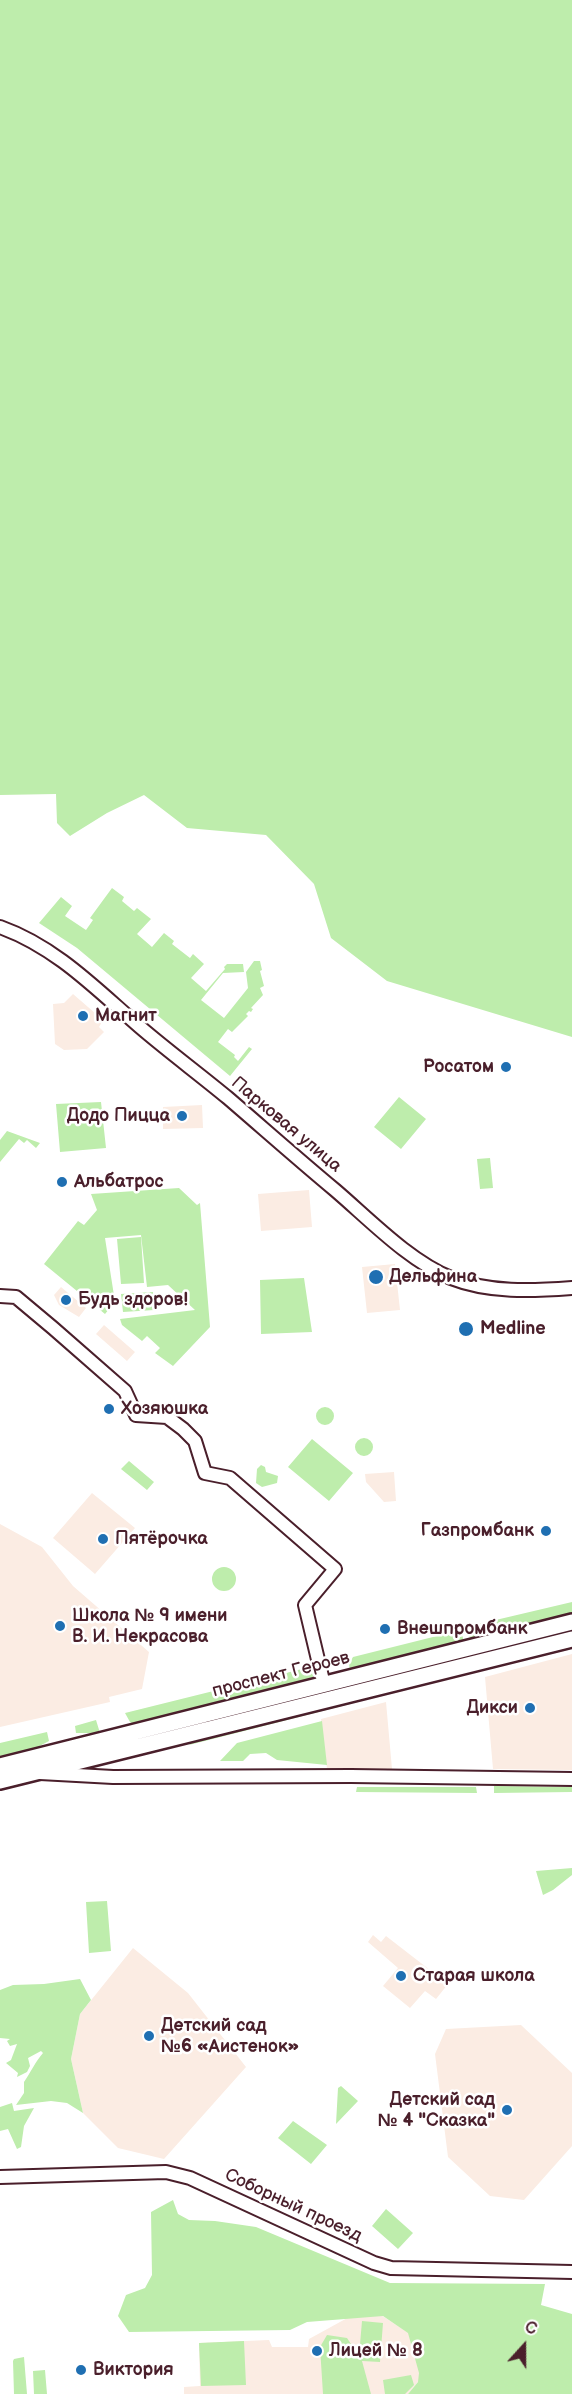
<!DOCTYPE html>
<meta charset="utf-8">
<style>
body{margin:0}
#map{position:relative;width:572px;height:2394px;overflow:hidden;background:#fff;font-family:"Balsamiq Sans",sans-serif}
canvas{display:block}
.north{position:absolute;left:494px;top:2316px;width:60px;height:60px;-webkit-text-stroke:4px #fff;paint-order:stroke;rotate:21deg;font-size:16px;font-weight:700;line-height:24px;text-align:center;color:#4a1f2b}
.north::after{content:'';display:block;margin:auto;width:21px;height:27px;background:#4a1f2b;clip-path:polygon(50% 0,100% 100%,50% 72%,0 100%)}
</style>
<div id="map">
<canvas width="572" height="2394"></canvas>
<div class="north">С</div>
</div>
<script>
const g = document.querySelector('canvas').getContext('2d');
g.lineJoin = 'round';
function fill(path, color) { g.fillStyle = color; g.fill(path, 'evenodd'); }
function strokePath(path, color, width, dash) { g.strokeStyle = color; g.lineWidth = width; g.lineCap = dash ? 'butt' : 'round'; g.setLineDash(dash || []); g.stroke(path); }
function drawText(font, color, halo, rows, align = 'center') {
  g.font = font + ' "Balsamiq Sans",sans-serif'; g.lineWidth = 5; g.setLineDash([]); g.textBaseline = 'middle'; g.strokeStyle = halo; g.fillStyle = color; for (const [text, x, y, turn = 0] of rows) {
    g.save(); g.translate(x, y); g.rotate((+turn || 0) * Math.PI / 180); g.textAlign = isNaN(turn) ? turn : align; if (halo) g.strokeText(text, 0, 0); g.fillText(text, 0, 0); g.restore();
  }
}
const built = new Path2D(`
 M73 994 103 1020 99 1027 104 1032 87 1049 64 1050 55 1044 53 1004 64 1003Z
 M202 1105 203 1128 163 1129V1107Z
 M309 1190 312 1227 261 1231 258 1194Z
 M395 1264 400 1310 367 1313 362 1267Z
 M61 1287 86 1308 79 1317 59 1305 54 1295Z
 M104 1325 135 1352 127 1361 96 1334Z
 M394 1472 396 1501 384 1502 366 1482 365 1474Z
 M92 1493 135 1528 95 1574 53 1538Z
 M0 1524 42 1547 73 1586 149 1652 142 1689 109 1697 110 1702 0 1727Z
 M572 1654V1770L493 1769 485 1677Z
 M386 1702 392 1769H327L321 1719Z
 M373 1935 381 1942 386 1936 448 1984 436 1999 425 1991 410 2008 383 1986 398 1968 368 1942Z
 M133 1948 188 1993 246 2067 164 2159 118 2148 83 2113 71 2059 80 2014Z
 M521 2025 572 2073V2146L524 2200 490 2196 448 2157 435 2054 446 2029Z
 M360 2311 378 2313 441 2354 408 2394H184V2387L200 2386 199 2343 269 2340 272 2347H308L309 2339Z`);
const green = new Path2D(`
 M0 0H572V1037L387 981 331 938 314 884 266 835 187 828 144 795 107 813 70 836 57 823 56 794 0 795Z
 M112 888 124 897 122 901 134 911 137 908 151 919 137 934 152 947 164 933 174 941 172 944 190 958 193 954 204 964 191 978 206 991 225 969 224 967 227 964H243L244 972 223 973 201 1000 224 1018 248 988 246 972 254 961H260L262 970 260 971 264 986 260 988 263 995 251 1008 253 1009 251 1012 249 1011 246 1014 248 1016 232 1032 228 1029 218 1042 235 1055 234 1057 238 1061 249 1047 252 1049 230 1076 77 948 39 923 61 897 72 906 65 916 86 930 93 920 90 918Z
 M399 1097 426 1119 401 1149 374 1127Z
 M101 1102 106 1148 60 1152 56 1104Z
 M7 1131 40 1143 36 1148 27 1140 24 1143 19 1139 0 1162V1140Z
 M490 1158 493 1188 480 1189 477 1159Z
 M179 1188 197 1205 200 1203 210 1327 173 1366 155 1353 160 1348 147 1336 142 1341 122 1325 120 1319 195 1310 168 1285 147 1287 141 1235 105 1238 115 1302 105 1314 44 1264 78 1221 84 1225 97 1210 91 1194Z
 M141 1237 144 1283 121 1284 117 1239Z
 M304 1278 312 1332 261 1334 260 1280Z
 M153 1292 154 1310 123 1312 121 1294Z
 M316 1416a9 9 0 1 1 18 0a9 9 0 1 1-18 0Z
 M355 1447a9 9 0 1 1 18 0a9 9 0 1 1-18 0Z
 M312 1439 353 1473 329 1501 288 1467Z
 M129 1461 154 1482 147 1490 121 1469Z
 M261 1465 265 1467 266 1472 278 1476 277 1483 262 1487 256 1483 257 1469Z
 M212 1579a12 12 0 1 1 24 0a12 12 0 1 1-24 0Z
 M572 1602V1616L471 1641 466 1627Z
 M461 1630 464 1642 350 1671 349 1664 353 1657Z
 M314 1666 313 1677 307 1681 135 1725 130 1722 125 1713Z
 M350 1700V1704L189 1745 199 1737Z
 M96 1720 100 1733H76L75 1726Z
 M322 1721 327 1765 277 1760 266 1753 250 1754 243 1761H220L237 1743Z
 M47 1732 49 1741 32 1750 0 1756V1743Z
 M494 1786 572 1787V1792L494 1793Z
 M357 1787H476L477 1793 356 1792Z
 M572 1868V1875L553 1890 543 1895 536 1871Z
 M107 1901 111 1951 89 1953 86 1902Z
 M80 1979 91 2000 80 2014 71 2059 83 2113 67 2103 51 2101 16 2105 24 2093V2082C31 2072 35 2062 43 2053L41 2051 28 2058 30 2066 27 2072 17 2077 18 2073 6 2063 11 2060 17 2044 10 2046 7 2041 10 2039 0 2038V1990L13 1985 44 1984Z
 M341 2086 358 2101 336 2124 338 2088Z
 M12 2103 14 2111 34 2108 24 2126 21 2147 17 2149 8 2129 0 2131V2107Z
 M293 2121 327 2145 311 2164 278 2138Z
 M173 2200 178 2214 189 2220 215 2221 256 2227 390 2283 545 2284 541 2305 572 2314V2394H408L418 2382 419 2373 408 2333 383 2316 307 2322 290 2330 129 2332 118 2316 126 2295 145 2288 152 2275 151 2212Z
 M386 2209 413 2233 398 2249 372 2226Z
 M362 2321 383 2323 380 2362 362 2361 371 2394H323L320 2347 327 2335 347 2338 359 2356Z
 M244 2341 246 2385 201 2386 199 2343Z
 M24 2357 27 2394H14L13 2361 14 2359Z
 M45 2370 47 2394H34L33 2371Z
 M411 2375 414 2385 405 2394H385L383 2380Z`);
const minor = new Path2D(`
 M0 927C56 947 96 989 140 1027 168 1051 199 1074 228 1098 264 1129 299 1160 335 1190 369 1219 409 1261 451 1278 489 1293 532 1291 572 1288
 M0 1296 16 1297 53 1328 125 1391 136 1415 167 1417 183 1429 195 1441 205 1473 230 1478 335 1569 305 1605 324 1685
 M40 1773 113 1777 351 1776 572 1779
 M0 2177 166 2172 190 2178 374 2263 391 2268 572 2272`);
const major = new Path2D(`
 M0 1766 572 1622
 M0 1781 572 1639`);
const markers = [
 [83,1016,6,"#1f6fb2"],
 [506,1067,6,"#1f6fb2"],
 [182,1116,6,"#1f6fb2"],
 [62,1182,6,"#1f6fb2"],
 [376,1277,8,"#1f6fb2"],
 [66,1300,6,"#1f6fb2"],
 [466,1329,8,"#1f6fb2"],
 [109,1409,6,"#1f6fb2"],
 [546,1531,6,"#1f6fb2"],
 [103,1539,6,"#1f6fb2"],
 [60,1626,6,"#1f6fb2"],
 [385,1629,6,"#1f6fb2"],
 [530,1708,6,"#1f6fb2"],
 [401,1976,6,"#1f6fb2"],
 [149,2036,6,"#1f6fb2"],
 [507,2110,6,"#1f6fb2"],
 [317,2351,6,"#1f6fb2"],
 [81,2370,6,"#1f6fb2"]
];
const poiNames = [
 ["Магнит",95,1016],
 ["Росатом",494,1067,"right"],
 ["Додо Пицца",170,1116,"right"],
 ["Альбатрос",74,1182],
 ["Дельфина",389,1277],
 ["Будь здоров!",78,1300],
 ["Medline",480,1329],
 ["Хозяюшка",121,1409],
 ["Газпромбанк",534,1531,"right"],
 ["Пятёрочка",115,1539],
 ["Школа № 9 имени",72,1616],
 ["В. И. Некрасова",72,1637],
 ["Внешпромбанк",397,1629],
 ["Дикси",518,1708,"right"],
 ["Старая школа",413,1976],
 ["Детский сад",161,2026],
 ["№6 «Аистенок»",161,2047],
 ["Детский сад",495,2100,"right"],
 ["№ 4 \"Сказка\"",495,2121,"right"],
 ["Лицей № 8",329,2351],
 ["Виктория",93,2370]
];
const streetNames = [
 ["Парковая улица",286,1125,40],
 ["проспект Героев",281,1675,-14],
 ["Соборный проезд",293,2206,25]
];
fill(built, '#fbece3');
fill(green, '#beedac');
strokePath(minor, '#4a1f2b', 16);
strokePath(major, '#4a1f2b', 20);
strokePath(minor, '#fff', 12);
strokePath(major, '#fff', 15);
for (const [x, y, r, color] of markers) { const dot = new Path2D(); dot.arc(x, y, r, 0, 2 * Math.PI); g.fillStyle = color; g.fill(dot); strokePath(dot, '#fff', 2); }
drawText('bold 18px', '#4a1f2b', '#fff', poiNames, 'left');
drawText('18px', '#4a1f2b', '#fff', streetNames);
</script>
